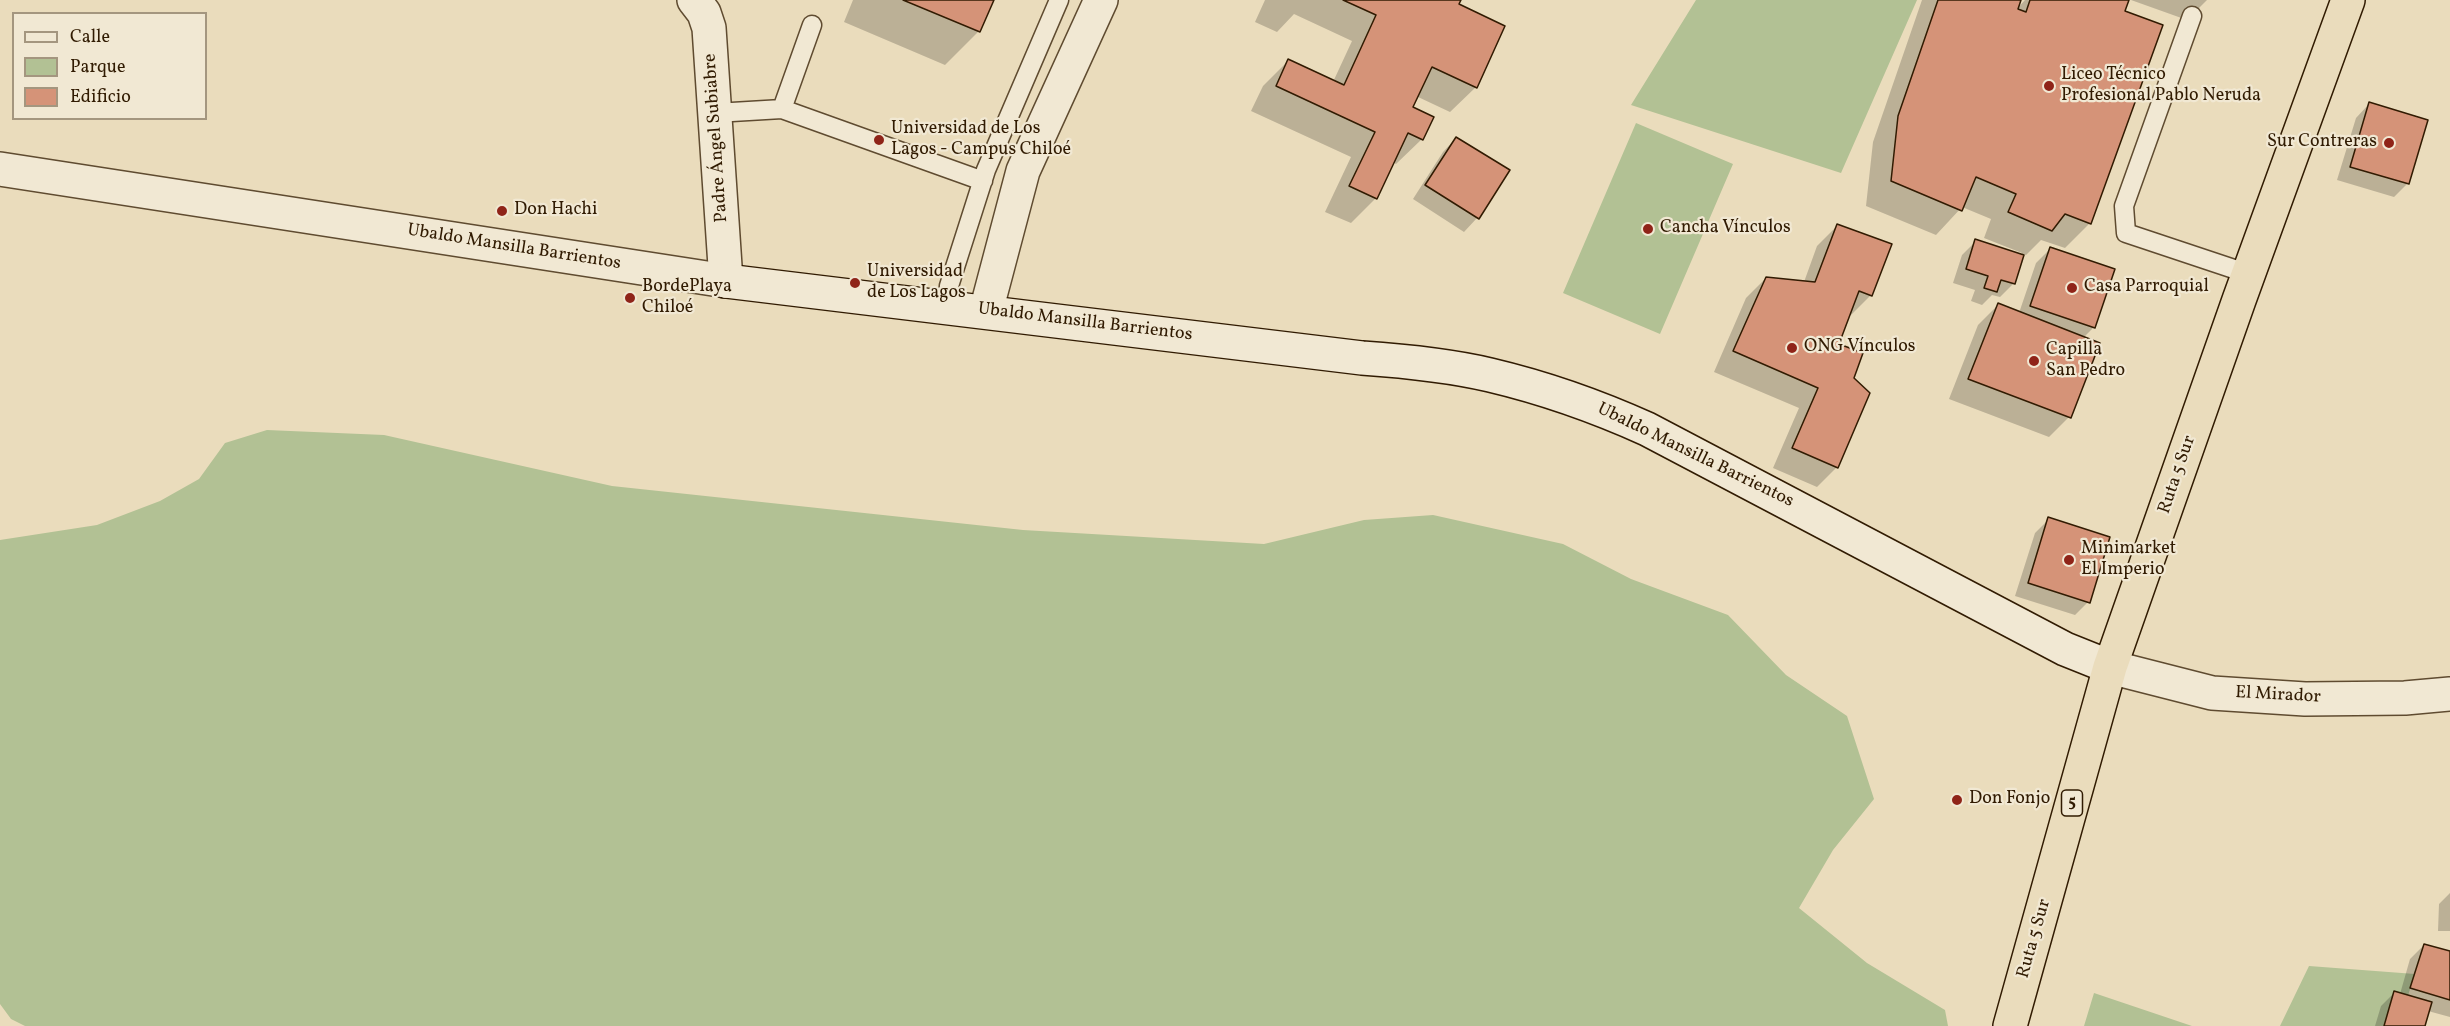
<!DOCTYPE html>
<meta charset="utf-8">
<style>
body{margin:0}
#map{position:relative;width:2450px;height:1026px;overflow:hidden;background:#eadcbc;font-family:Vollkorn,serif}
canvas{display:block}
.legend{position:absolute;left:12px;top:12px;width:195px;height:108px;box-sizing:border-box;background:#f1e8d3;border:2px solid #a4967f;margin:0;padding:8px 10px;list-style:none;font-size:18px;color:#311b02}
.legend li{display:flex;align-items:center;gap:12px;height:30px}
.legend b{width:30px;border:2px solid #a4967f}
</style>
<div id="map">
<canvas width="2450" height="1026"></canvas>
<ul class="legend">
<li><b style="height:8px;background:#f1e8d3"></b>Calle</li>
<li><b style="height:16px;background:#b2c194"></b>Parque</li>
<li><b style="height:16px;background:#d59378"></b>Edificio</li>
</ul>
</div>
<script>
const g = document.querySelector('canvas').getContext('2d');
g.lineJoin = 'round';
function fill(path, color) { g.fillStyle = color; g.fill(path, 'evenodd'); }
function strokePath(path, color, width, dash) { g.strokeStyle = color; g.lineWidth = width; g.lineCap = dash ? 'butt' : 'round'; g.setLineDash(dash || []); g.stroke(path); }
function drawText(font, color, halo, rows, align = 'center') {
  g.font = font + ' Vollkorn,serif'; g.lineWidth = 4.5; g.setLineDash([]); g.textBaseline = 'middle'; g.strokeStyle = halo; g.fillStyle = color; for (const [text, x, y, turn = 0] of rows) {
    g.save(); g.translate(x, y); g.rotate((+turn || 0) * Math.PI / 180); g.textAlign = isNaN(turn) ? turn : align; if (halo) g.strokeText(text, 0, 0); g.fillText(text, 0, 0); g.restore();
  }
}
const green = new Path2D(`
 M1696 0H1917L1841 173 1631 105Z
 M1636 123 1733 164 1660 334 1563 293Z
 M267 430 384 435 612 486 1023 530 1264 544 1364 520 1433 515 1563 544 1631 579 1728 615 1786 675 1847 716 1874 799 1833 850 1799 908 1867 963 1945 1010 1948 1026H25L11 1019 0 1004V540L97 525 160 501 199 479 225 443Z
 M2309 966 2415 974 2398 1026H2280Z
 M2094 993 2192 1026H2084Z`);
const shadow = new Path2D(`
 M853 0H992L978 32 945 65 844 22Z
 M1265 0H1459L1457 5 1476 87 1450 112 1416 96 1411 108 1422 139 1396 164 1393 162 1376 198 1351 223 1325 212 1351 157 1251 111 1263 86 1288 61 1333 82 1352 41 1294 14 1277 32 1255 22Z
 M1922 0H2019L2016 10 2025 0H2128L2123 12 2090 223 2065 248 2041 240 2026 255 2023 254 2014 283 2000 297 1992 295 1982 305 1971 301 1975 290 1953 283 1962 255 1976 241 2021 256 2022 253 1984 238 1991 219 1962 207 1936 235 1866 206 1873 142Z
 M2131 0H2207L2187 20Z
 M2369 104 2408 183 2394 197 2337 180 2356 118Z
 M1456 138 1508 171 1477 218 1464 232 1413 199 1443 152Z
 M1837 226 1871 295 1851 315 1849 314 1838 345 1853 378 1837 467 1817 487 1773 468 1799 408 1714 372 1746 298 1766 278 1804 282 1817 246Z
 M2050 249 2094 327 2083 338 2098 344 2069 417 2049 437 1949 399 1978 325 1998 305 2019 313 2036 263Z
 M2049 519 2088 602 2075 615 2015 596 2035 533Z
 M2450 893V931H2438L2439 904Z
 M2424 945 2450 953V1017L2428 1011 2424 1026H2375L2381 1006 2395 992 2400 994 2410 959Z`);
const building = new Path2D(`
 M903 0H994L980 32Z
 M1343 0H1461L1459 4 1505 26 1477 88 1432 67 1413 107 1434 117 1423 140 1408 133 1377 199 1349 186 1375 132 1276 86 1288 59 1344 85 1376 15Z
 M1938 0H2021L2018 9 2026 12 2030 0H2129L2125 11 2163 25 2091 224 2065 214 2052 231 2008 212 2016 194 1976 177 1962 211 1891 181 1898 116Z
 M2369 102 2428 120 2409 184 2350 167Z
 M1456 137 1510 170 1479 219 1425 185Z
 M1837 224 1892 244 1872 296 1859 291 1839 344 1863 353 1854 378 1870 393 1838 468 1792 448 1818 388 1733 351 1766 277 1815 282Z
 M1975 239 2024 255 2015 284 2001 280 1997 292 1984 288 1988 276 1966 269Z
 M2050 247 2115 269 2095 328 2030 306Z
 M1998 303 2100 343 2071 418 1968 379Z
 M2048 517 2110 537 2090 603 2028 583Z
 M2424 944 2450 951V1000L2410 988Z
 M2394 991 2432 1002 2425 1026H2384Z`);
const service = new Path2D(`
 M2192 16 2124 206 2126 233 2249 274
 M782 109 812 25
 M715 113 782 109 983 181
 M947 307 949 286 986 170 1059 0`);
const minor = new Path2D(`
 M694 0 704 13 709 28 726 281
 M986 311 1023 171 1101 0
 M2110 667 2212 693 2305 699 2405 698 2450 694`);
const tertiary = new Path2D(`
 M0 169 726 281`);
const secondary = new Path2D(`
 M726 281 1362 358C1405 361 1448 365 1490 375 1545 388 1596 406 1647 429L2065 649 2110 667`);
const trunk = new Path2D(`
 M2010 1026 2110 667 2239 300 2348 0`);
const markers = [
 [2049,86,6,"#8f2418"],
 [879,140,6,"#8f2418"],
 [2389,143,6,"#8f2418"],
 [502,211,6,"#8f2418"],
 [1648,229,6,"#8f2418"],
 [855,283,6,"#8f2418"],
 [2072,288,6,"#8f2418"],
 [630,298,6,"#8f2418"],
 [1792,348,6,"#8f2418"],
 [2034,361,6,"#8f2418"],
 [2069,560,6,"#8f2418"],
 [1957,800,6,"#8f2418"]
];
const shields = [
 [2072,803,21]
];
const shieldNames = [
 ["5",2072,803]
];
const poiNames = [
 ["Liceo Técnico",2061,76],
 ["Profesional Pablo Neruda",2061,97],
 ["Universidad de Los",891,130],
 ["Lagos - Campus Chiloé",891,151],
 ["Sur Contreras",2377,143,"right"],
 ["Don Hachi",514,211],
 ["Cancha Vínculos",1660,229],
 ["Universidad",867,273],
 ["de Los Lagos",867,294],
 ["BordePlaya",642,288],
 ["Chiloé",642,309],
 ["Casa Parroquial",2084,288],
 ["ONG Vínculos",1804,348],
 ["Capilla",2046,351],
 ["San Pedro",2046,372],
 ["Minimarket",2081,550],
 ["El Imperio",2081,571],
 ["Don Fonjo",1969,800]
];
const streetNames = [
 ["Padre Ángel Subiabre",717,138,-94],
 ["Ubaldo Mansilla Barrientos",514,248,9],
 ["Ubaldo Mansilla Barrientos",1085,323,7],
 ["Ubaldo Mansilla Barrientos",1695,456,26],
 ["Ruta 5 Sur",2178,475,-71],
 ["El Mirador",2278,696,3],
 ["Ruta 5 Sur",2035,939,-74]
];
fill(green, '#b2c194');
fill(shadow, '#0003');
fill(building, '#d59378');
strokePath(building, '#311b02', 1.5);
strokePath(service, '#5f4b30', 21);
strokePath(minor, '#5f4b30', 36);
strokePath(tertiary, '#5f4b30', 36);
strokePath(secondary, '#311b02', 36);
strokePath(trunk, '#311b02', 36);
strokePath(service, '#f1e8d3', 18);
strokePath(minor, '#f1e8d3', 33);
strokePath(tertiary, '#f1e8d3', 33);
strokePath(secondary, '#f1e8d3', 33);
strokePath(trunk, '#eadcbc', 33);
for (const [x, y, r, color] of markers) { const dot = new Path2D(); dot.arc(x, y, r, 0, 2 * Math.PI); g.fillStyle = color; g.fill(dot); strokePath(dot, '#f1e8d3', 2); }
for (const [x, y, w] of shields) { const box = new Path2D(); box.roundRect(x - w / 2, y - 13, w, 26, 4.5); g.fillStyle = '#f1e8d3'; g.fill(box); strokePath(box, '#311b02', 1.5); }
drawText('bold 16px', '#311b02', null, shieldNames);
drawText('18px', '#311b02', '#f1e8d3', poiNames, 'left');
drawText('18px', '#311b02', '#f1e8d3', streetNames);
</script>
